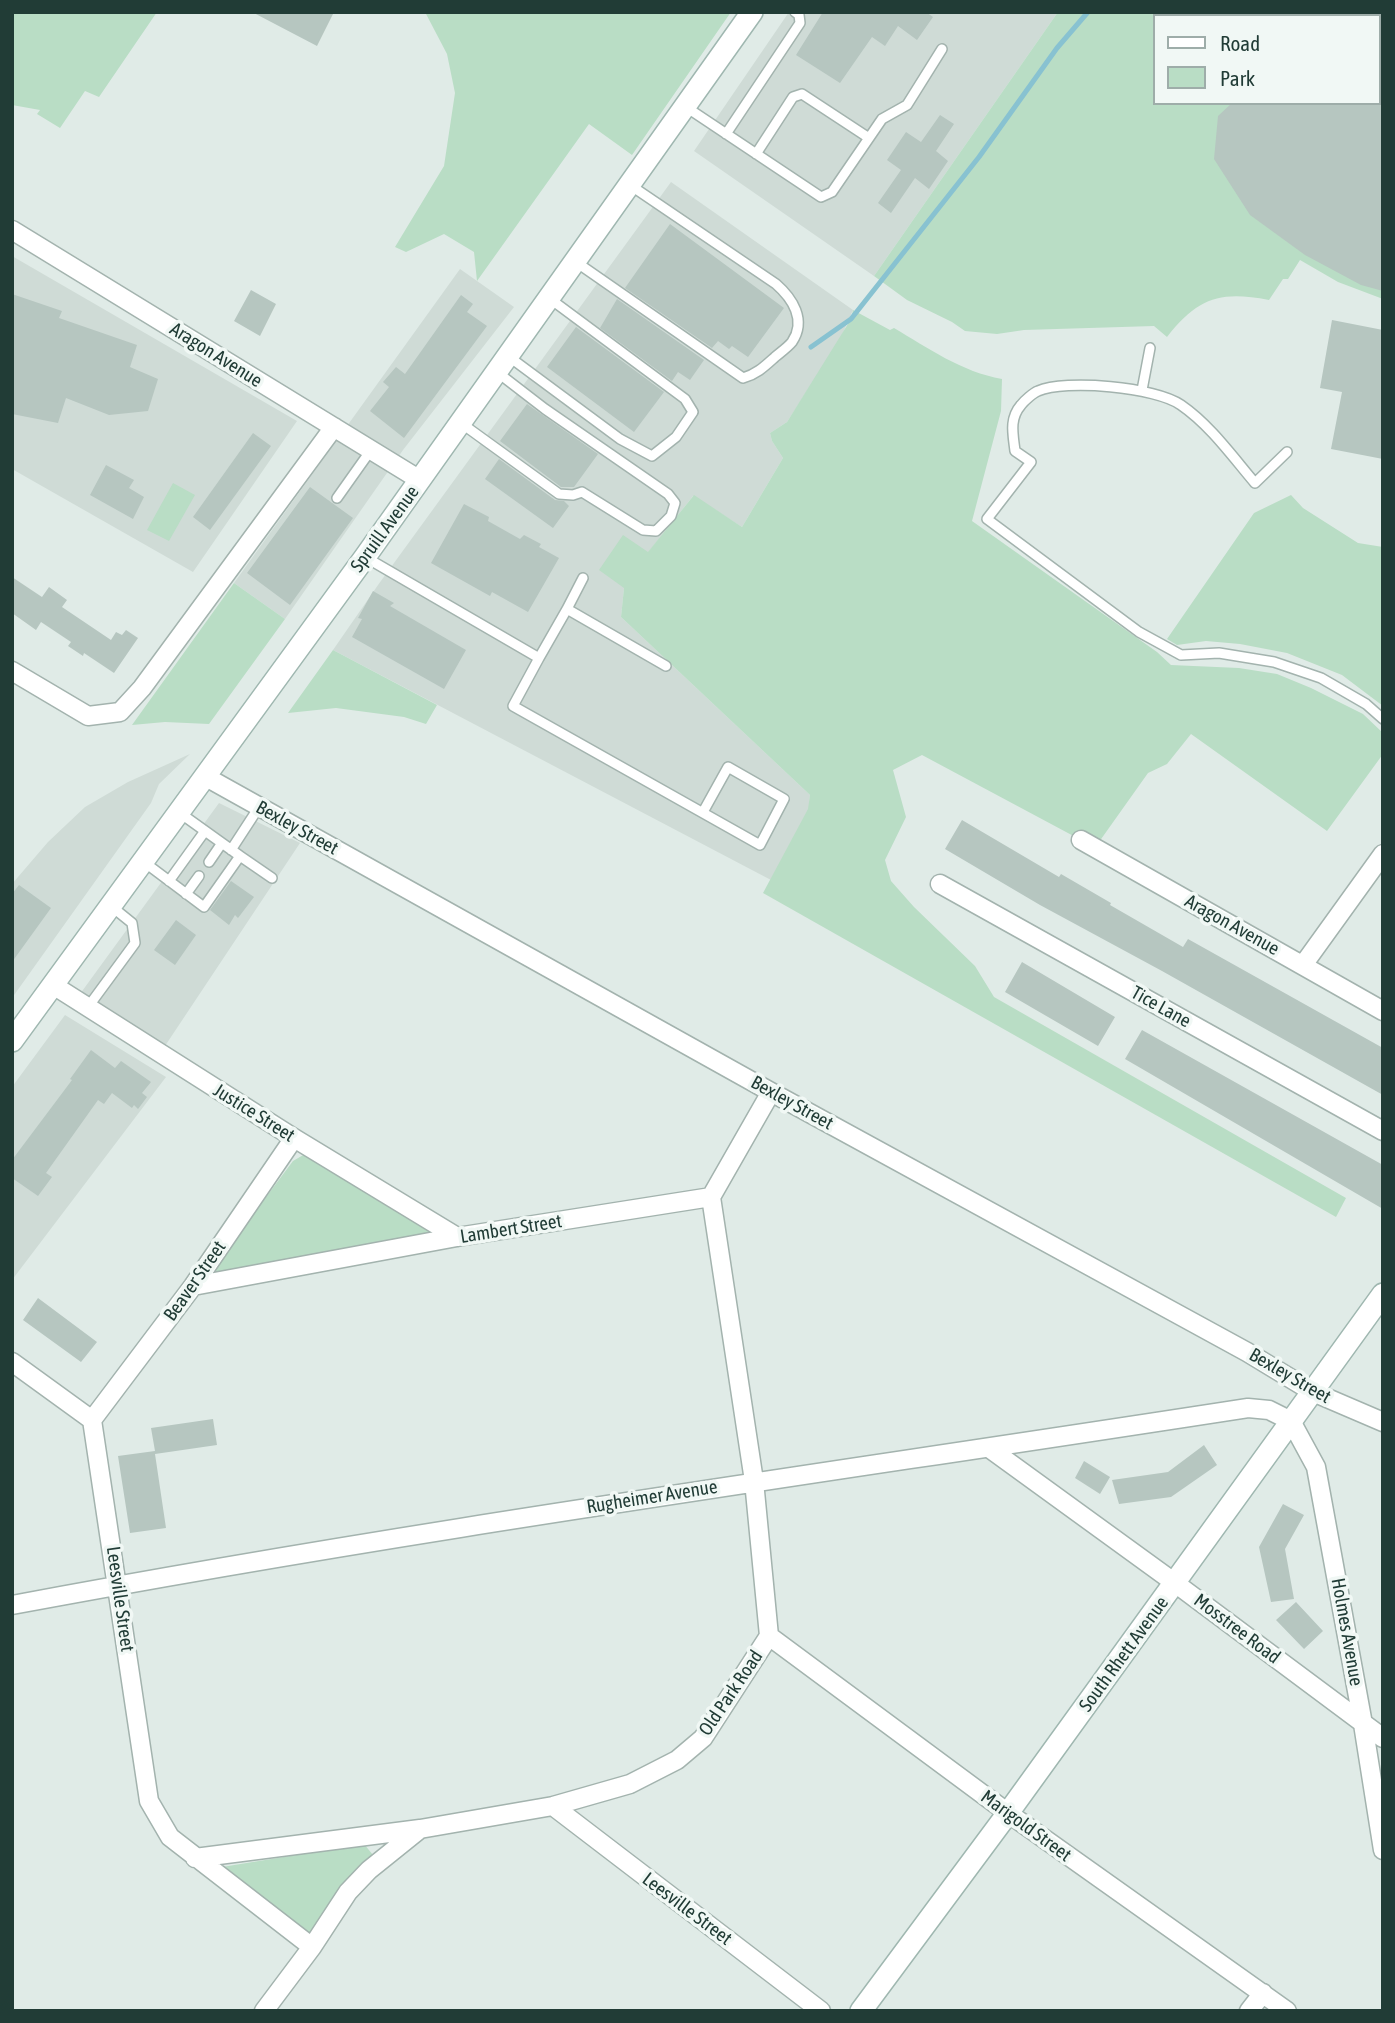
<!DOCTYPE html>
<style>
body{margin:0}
#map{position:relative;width:1395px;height:2023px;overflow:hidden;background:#e0ebe7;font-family:"Asap Condensed",sans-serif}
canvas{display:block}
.frame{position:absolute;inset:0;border:14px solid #213c36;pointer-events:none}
.legend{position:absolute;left:1153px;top:14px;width:228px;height:91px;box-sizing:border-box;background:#f1f8f5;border:2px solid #9eada9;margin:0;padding:9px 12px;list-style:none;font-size:21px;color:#213c36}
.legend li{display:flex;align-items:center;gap:14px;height:35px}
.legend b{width:35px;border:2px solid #9eada9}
</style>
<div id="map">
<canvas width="1395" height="2023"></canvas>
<div class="frame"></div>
<ul class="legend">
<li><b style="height:9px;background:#fff"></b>Road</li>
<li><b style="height:19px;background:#b9ddc5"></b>Park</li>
</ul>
</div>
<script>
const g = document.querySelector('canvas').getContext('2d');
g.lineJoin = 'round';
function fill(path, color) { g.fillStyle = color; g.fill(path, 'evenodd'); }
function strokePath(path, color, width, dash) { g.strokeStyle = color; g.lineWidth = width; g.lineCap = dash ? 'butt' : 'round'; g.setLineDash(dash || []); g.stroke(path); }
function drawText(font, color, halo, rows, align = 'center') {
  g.font = font + ' "Asap Condensed",sans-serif'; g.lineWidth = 7; g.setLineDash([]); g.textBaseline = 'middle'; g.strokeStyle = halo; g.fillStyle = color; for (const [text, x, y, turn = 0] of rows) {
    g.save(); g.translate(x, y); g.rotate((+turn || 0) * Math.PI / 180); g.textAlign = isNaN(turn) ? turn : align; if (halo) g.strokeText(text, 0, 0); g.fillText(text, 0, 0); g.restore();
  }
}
const built = new Path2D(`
 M789 12H1058L874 276 694 151Z
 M671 182 853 310 839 342 787 422 770 433 772 441 783 458 742 527 693 496 648 553 624 588 621 617 810 795 809 809 771 880 333 650 378 585Z
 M12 256 297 421 193 572 12 469Z
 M460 269 514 307 403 450 285 619 234 583Z
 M190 754 159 784 151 803 12 998V884L48 842 85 807 128 782Z
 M219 803 300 843 165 1046 80 994Z
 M65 1015 166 1077 12 1280V1087Z`);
const green = new Path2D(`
 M12 12H157L99 97 85 91 60 128 37 114 40 110 12 105Z
 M425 12H731L632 155 589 124 477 281 474 252 444 234 406 252 395 247 444 166 455 93 447 54Z
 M1058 12H1383V299L1338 282 1300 260 1288 279H1283L1269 300C1220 291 1199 297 1167 337L1154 326 1024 330 997 334 965 331 952 322 907 300 874 276ZM1155 16H1379V103H1155Z
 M853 310 890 330 894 328C928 348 962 372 1002 379L1001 411 972 521 1157 652 1171 665 1239 668 1277 674 1311 688 1363 714 1383 733V754L1327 831 1191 734 1167 764 1148 773 1099 842 1081 840 922 755 893 770 906 817 885 860 891 881 914 907 975 966 994 997 1346 1198 1336 1217 763 893 808 809 810 795 621 617 624 588 599 570 623 535 648 552 694 495 742 527 783 458 772 441 770 433 787 422 851 319Z
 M173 483 195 495 169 541 147 530Z
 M1291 495 1303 508 1358 543 1383 547V706L1342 675 1287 653 1240 644 1206 641 1177 645 1167 639 1254 513Z
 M234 583 285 619 209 724 165 722 132 725Z
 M333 650 437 705 426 724 404 717 336 708 288 713Z
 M305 1154 434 1231 431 1236 207 1276 293 1161Z
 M364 1844 373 1855 372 1862 341 1888 310 1934 222 1867Z`);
const stream = new Path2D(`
 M811 347 851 319 979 157 1057 48 1088 12`);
const building = new Path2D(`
 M252 12H334L317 46Z
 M823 12H926L933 17 917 40 898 26 885 46 872 37 840 83 796 55Z
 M1232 103H1383V291L1361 285 1305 255 1250 215 1214 159 1218 116Z
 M940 115 954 124 936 151 948 161 929 189 915 178 891 213 878 203 901 170 887 160 906 132 921 142Z
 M670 224 784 308 748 357 732 346 729 349 718 341 712 348 625 288Z
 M251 290 276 304 260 336 234 321Z
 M12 294 62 311 59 318 137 345 130 367 158 379 148 411 109 415 66 398 58 423 12 414Z
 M461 295 473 304 467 312 487 326 404 438 370 411 389 387 383 382 396 367 405 374Z
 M617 299 704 360 690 380 678 372 672 381 600 328Z
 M1332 320 1383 330V459L1331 449 1342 392 1320 388Z
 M576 327 664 392 634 432 547 367Z
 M527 404 598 454 574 487H561L500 441Z
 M253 433 271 446 210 530 193 517Z
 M499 459 555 500 564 501 569 506 553 528 485 479Z
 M106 465 134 480 129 488 144 497 133 519 90 495Z
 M310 487 353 518 290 605 247 573Z
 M464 504 489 517 488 521 520 539 524 535 541 544 539 547 559 558 528 612 492 592 490 596 431 563Z
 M12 577 42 597 49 587 67 600 62 607 111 640 116 632 122 635 126 630 138 638 114 673 84 653 83 656 68 646 71 642 41 622 36 630 12 613Z
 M373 591 394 603 390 606 466 650 444 689 352 637 362 619 358 618Z
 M962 820 1059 877 1061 874 1111 903 1110 905 1183 947 1188 939 1383 1048V1095L1162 971 1040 905 945 849Z
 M231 881 254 897 238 918 235 915 229 925 210 910Z
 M19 885 51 908 12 962V894Z
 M176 920 196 935 175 965 154 950Z
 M1022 962 1115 1017 1098 1046 1005 992Z
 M1142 1030 1383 1165V1209L1125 1059Z
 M91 1050 115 1068 121 1061 151 1082 142 1093 147 1097 138 1109 134 1105 132 1108 112 1093 104 1104 98 1100 46 1173 52 1177 38 1196 12 1178V1160L72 1080 70 1079Z
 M38 1298 97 1342 81 1362 23 1320Z
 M213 1419 217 1445 155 1454 166 1528 130 1533 118 1456 155 1451 151 1428Z
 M1204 1445 1217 1465 1171 1497 1119 1504 1112 1480 1168 1472Z
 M1084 1461 1110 1477 1100 1494 1075 1478Z
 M1283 1504 1304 1515 1285 1549 1294 1599 1271 1602 1259 1547Z
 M1296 1602 1323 1631 1304 1649 1276 1620Z`);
const lane = new Path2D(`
 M686 107 821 197 832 192 882 119 907 105 942 49
 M726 134 800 23 799 15 795 12
 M756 154 793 97 802 94 869 138
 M576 262 743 378C757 374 765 366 775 357 781 352 788 347 792 342 807 320 792 298 776 284L630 185
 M508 356 620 439 652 456 676 437 693 412 685 399 549 298
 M1142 390 1150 348
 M461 423 559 494 573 495 582 492 643 530 656 531 671 516 675 503 668 494 545 409 497 372
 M1287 452 1255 483C1232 456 1210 425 1181 405 1156 387 1065 379 1038 391 1033 393 1024 401 1021 405 1009 419 1013 434 1015 451L1031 462 987 519 1139 632 1181 655 1219 653 1274 662 1321 678 1366 704 1383 719
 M337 498 371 450
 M365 557 539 658 513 706 760 845 784 799 728 767 703 812
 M567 609 583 578
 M539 658 567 609 666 666
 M231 850 259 807
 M240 856 272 878
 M144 862 204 907 240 856 180 813
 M209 862 222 843
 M169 881 205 831
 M186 894 199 876
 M88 1007 135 943 132 923 111 906`);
const street = new Path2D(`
 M12 230 420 480
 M12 671 88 716 120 712 142 688 334 427
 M206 777 771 1092 1247 1352 1313 1392 1383 1422
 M1081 840 1383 1011
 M940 884 1383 1131
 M1303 965 1383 854
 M53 985 294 1138 457 1237
 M193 1286 457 1237 711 1197 771 1092
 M12 1362 92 1420 149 1801 170 1837 312 1947
 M92 1420 193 1286 294 1138
 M989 1448 1175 1583 1383 1738
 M12 1605C422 1528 835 1472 1248 1408L1269 1410 1291 1421 1316 1467 1363 1724 1383 1850
 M769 1636 1008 1813 1287 2011
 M553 1806 821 2011
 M195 1858 420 1829
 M264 2011 312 1947 348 1892 369 1870 420 1829 553 1806 630 1784 677 1760 703 1738 769 1636 754 1481 711 1197
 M1249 2011 1263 1993`);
const secondary = new Path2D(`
 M12 1041 365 557 752 12
 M861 2011 1008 1813 1383 1294`);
const streetNames = [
 ["Aragon Avenue",216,355,32],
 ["Spruill Avenue",385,529,-54],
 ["Bexley Street",297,828,29],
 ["Aragon Avenue",1232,925,29],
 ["Tice Lane",1161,1007,29],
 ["Bexley Street",792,1103,29],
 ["Justice Street",254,1113,32],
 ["Lambert Street",511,1229,-9],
 ["Beaver Street",195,1281,-55],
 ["Bexley Street",1290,1376,30],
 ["Rugheimer Avenue",652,1497,-9],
 ["Leesville Street",120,1599,82],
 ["Mosstree Road",1237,1629,37],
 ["Holmes Avenue",1347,1632,80],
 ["South Rhett Avenue",1124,1654,-54],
 ["Old Park Road",731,1693,-56],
 ["Marigold Street",1026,1826,36],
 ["Leesville Street",687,1909,37]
];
fill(built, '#cfdbd6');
fill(green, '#b9ddc5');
strokePath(stream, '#88c2d1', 5);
fill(building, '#b6c6c0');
strokePath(lane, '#a3b3ae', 12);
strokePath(street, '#a3b3ae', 21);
strokePath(secondary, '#9fb7b0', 24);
strokePath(lane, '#fff', 9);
strokePath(street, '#fff', 18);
strokePath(secondary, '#fff', 21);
drawText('19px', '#213c36', '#f1f8f5', streetNames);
</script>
